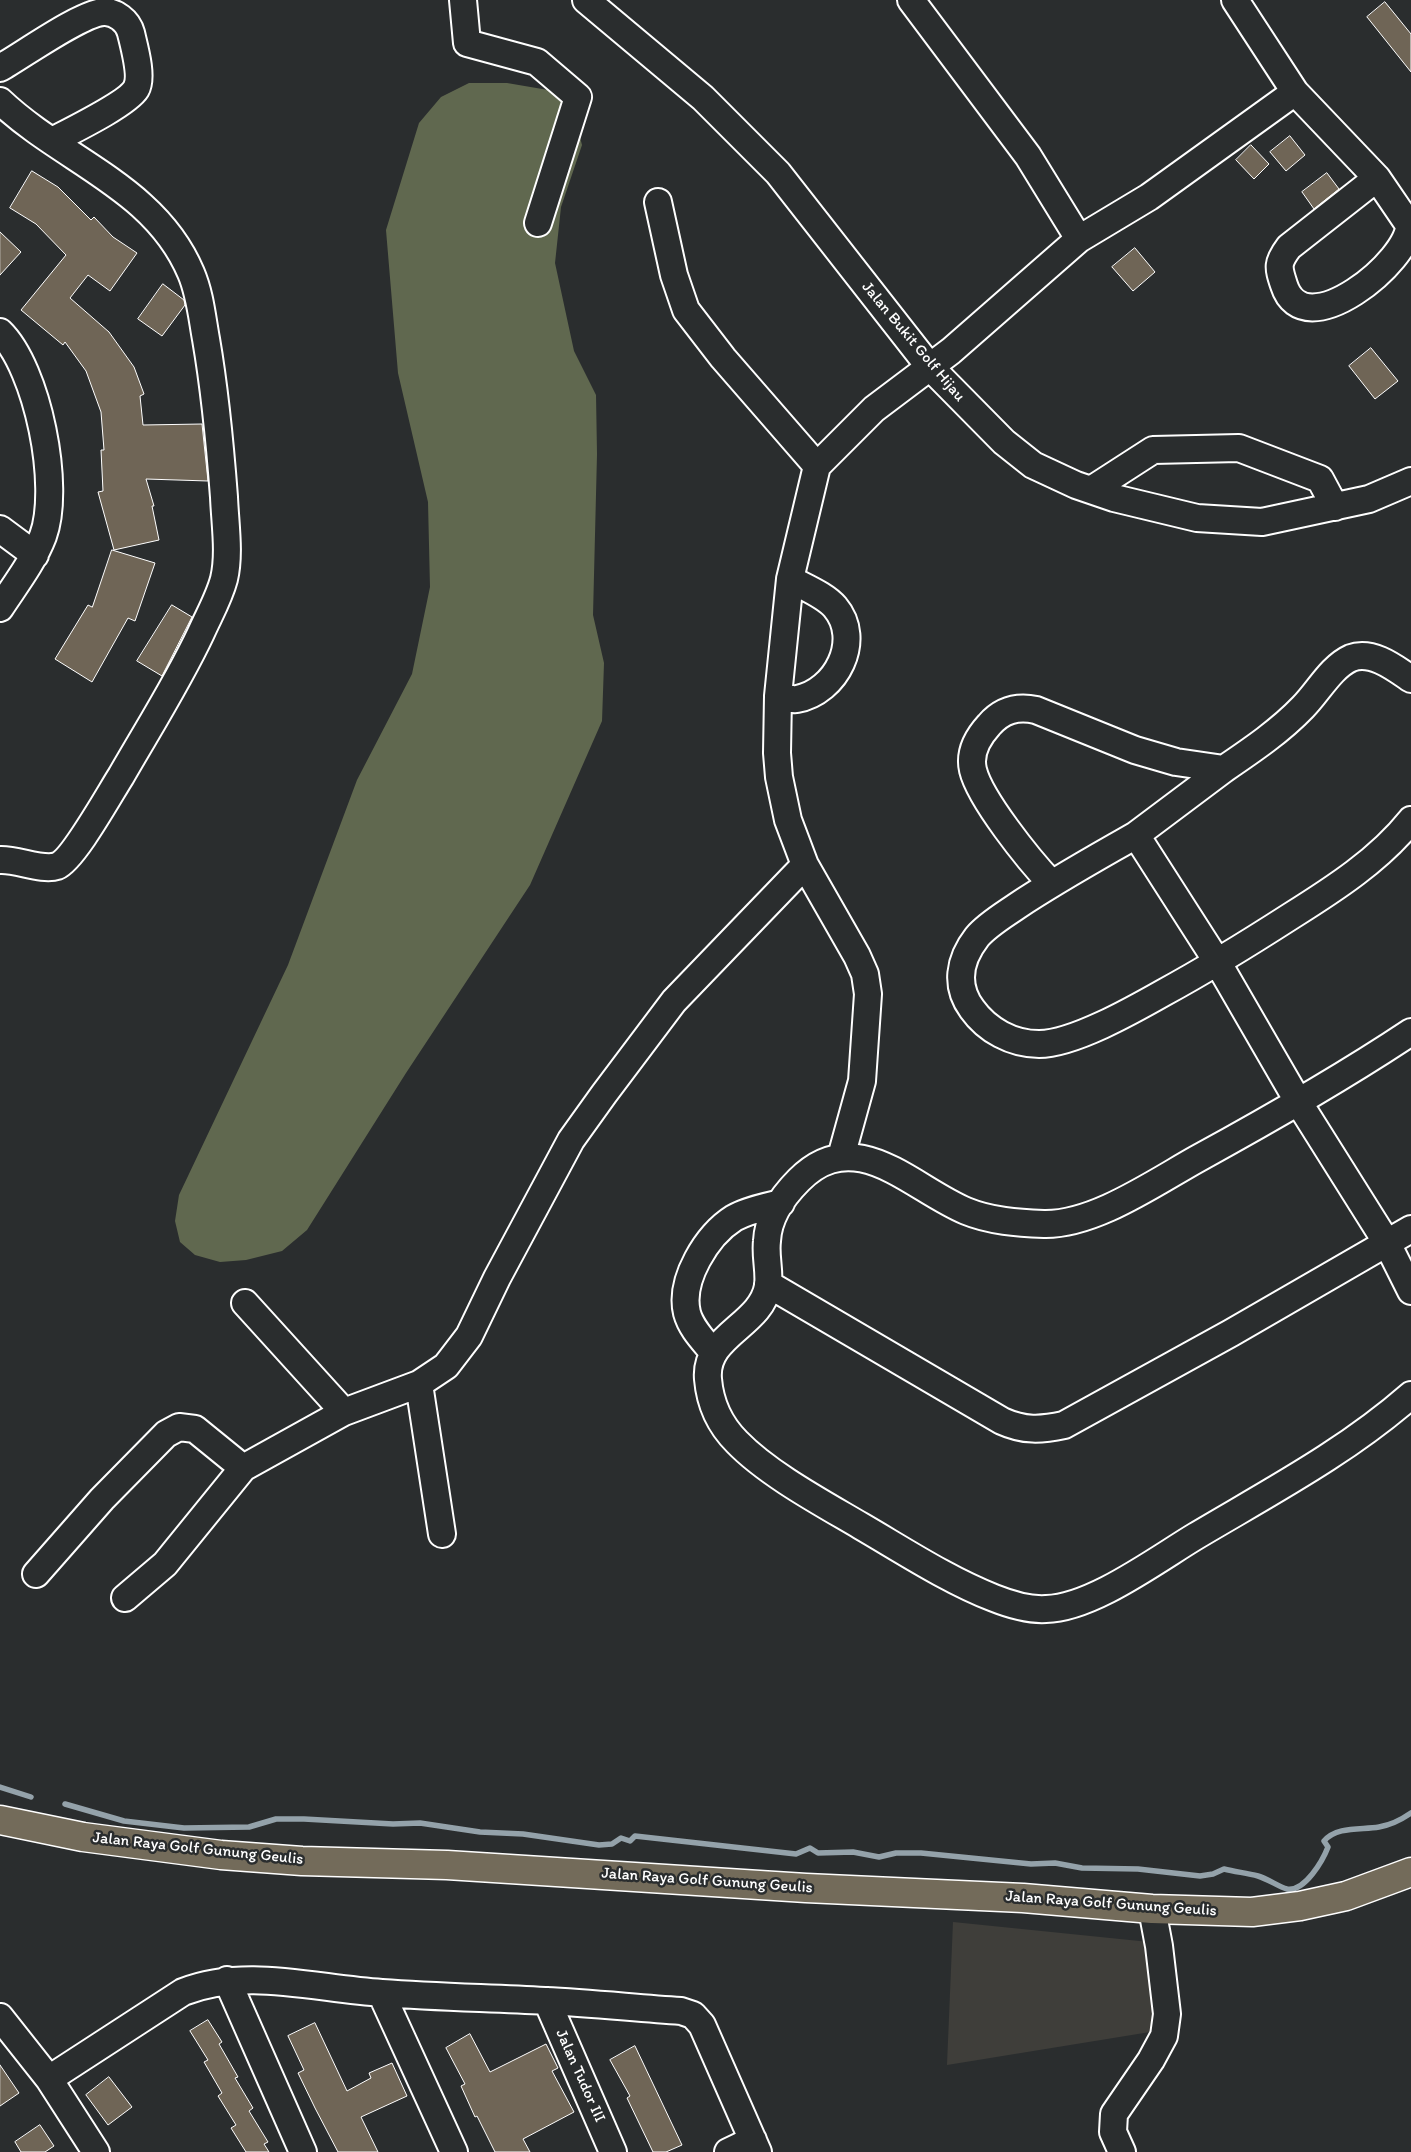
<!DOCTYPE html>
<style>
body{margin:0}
canvas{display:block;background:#2a2d2e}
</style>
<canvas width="1411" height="2152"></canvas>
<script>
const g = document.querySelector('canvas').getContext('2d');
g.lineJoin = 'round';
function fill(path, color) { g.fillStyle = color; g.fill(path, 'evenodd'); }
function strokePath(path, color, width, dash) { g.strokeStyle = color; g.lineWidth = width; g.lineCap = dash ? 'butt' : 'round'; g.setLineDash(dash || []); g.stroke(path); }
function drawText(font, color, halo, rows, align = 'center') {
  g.font = font + ' Itim,sans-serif'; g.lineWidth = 5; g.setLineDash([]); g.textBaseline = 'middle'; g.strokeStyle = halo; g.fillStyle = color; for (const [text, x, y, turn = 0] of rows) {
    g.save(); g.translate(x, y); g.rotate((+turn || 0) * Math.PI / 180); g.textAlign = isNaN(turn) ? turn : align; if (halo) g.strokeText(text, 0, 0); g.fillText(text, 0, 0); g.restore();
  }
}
const built = new Path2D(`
 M953 1922 1159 1943 1150 2032 947 2065Z`);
const green = new Path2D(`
 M469 83H507L548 90 574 114 582 145 561 207 555 263 574 351 596 395 597 454 593 615 604 663 602 721 530 885 406 1073 307 1230 282 1251 246 1260 220 1262 195 1255 180 1242 175 1221 179 1195 288 965 357 780 412 674 430 587 428 502 398 373 386 230 419 123 441 97Z`);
const stream = new Path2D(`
 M0 1787 31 1797
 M65 1804 124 1821 184 1828 249 1827 276 1819H304L393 1824 420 1823 480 1832 523 1834 599 1845 612 1844 621 1838 630 1841 635 1836 796 1854 810 1848 818 1853 853 1852 879 1857 896 1853H921L1031 1864 1055 1863 1082 1868 1138 1869 1200 1876 1213 1874 1224 1869C1236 1872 1247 1873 1258 1876 1268 1879 1279 1887 1287 1889 1305 1892 1323 1860 1328 1847L1324 1841C1337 1826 1361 1830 1379 1827 1391 1825 1401 1820 1411 1813`);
const building = new Path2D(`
 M1385 2 1411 34V72L1367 17Z
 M1290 136 1305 155 1286 171 1270 152Z
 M1251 145 1269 164 1254 179 1236 160Z
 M32 171 58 187 91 220 94 217 113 237 137 253 110 291 88 275 70 298 109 332 134 367 144 394 140 396 143 425 202 424 208 481 146 479 154 506H152L159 540 114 550 98 492 103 491 101 450H104L101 412 86 371 65 342 63 345 21 310 66 255 36 224 10 208Z
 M1327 173 1339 189 1314 209 1302 192Z
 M0 232 21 252 0 275Z
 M1135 248 1155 272 1133 291 1112 267Z
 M163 284 184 300 185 305 162 336 138 319Z
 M1371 348 1398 381 1375 399 1349 366Z
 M112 550 155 563 135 621 128 618 92 682 55 659 88 605 92 607Z
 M172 605 192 617 162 676 137 661Z
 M208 2020 222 2042 219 2044 238 2077 235 2078 253 2108 249 2111 268 2142 264 2144 269 2152H246L231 2128 236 2125 218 2096 222 2093 204 2062 208 2060 190 2031Z
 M315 2023 347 2091 371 2078 369 2073 392 2063 407 2096 361 2117 378 2152H338L315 2108 298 2073 304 2070 288 2036Z
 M470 2034 490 2072 546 2044 558 2068 552 2071 574 2112 523 2139 530 2152H495L477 2116 475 2117 461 2086 465 2084 446 2048Z
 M635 2046 682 2145 666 2152H653L627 2098 630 2096 610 2060Z
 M0 2065 19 2093 0 2106Z
 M109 2077 132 2107 108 2125 86 2095Z
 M40 2125 54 2146 45 2152H21L15 2142Z`);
const minor = new Path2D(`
 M463 0 467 43 537 62 578 97 538 223
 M586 0 703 98 778 173 929 366 1004 442 1033 465 1076 485 1114 498 1197 518 1262 522 1369 499 1411 481
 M911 0 1028 156 1079 239
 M1235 0 1295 92 1377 178 1289 247C1277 263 1278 267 1284 285 1304 349 1411 259 1409 225L1377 178
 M0 68C23 55 80 14 103 12 115 11 128 21 131 33 134 46 143 77 136 89 127 104 69 132 52 141
 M0 101C63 161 155 187 191 273 200 294 202 317 206 339 215 391 220 444 224 497 225 523 230 554 224 579 219 598 209 615 201 633 178 682 148 729 121 776 110 793 73 860 57 866 42 871 17 859 0 860
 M658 202 674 275 686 310 723 358 817 466
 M0 332C38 369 61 487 43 536 33 562 15 585 0 608
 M1091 490 1153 450 1239 448 1320 479 1335 507
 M0 529 35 555
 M778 696C784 697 791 700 797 699 836 692 863 640 835 607 825 595 804 587 790 579
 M1224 769C1252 750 1280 731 1303 707 1318 692 1331 667 1351 658 1372 650 1395 668 1411 679
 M1136 835C1096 858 1056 880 1017 906 1004 915 987 925 977 937 959 960 955 986 972 1009 987 1030 1012 1044 1039 1044 1073 1044 1133 1010 1163 993 1207 969 1249 943 1291 916 1334 889 1379 860 1411 820
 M1051 883C1029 860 980 799 973 770 969 753 978 737 989 725 1002 710 1017 706 1036 710L1135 750 1176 762 1224 769 1136 835 1218 963 1299 1103 1387 1243 1411 1291
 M1411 1032C1342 1078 1270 1119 1197 1159 1154 1183 1094 1225 1044 1224 1018 1223 990 1221 966 1211 911 1188 856 1123 799 1180 783 1196 768 1218 767 1241 765 1256 770 1271 768 1286 761 1326 704 1335 708 1379 710 1403 719 1424 737 1442 768 1474 822 1503 861 1526 904 1551 948 1580 994 1598 1009 1604 1030 1610 1046 1609 1092 1608 1156 1560 1196 1536 1270 1492 1346 1452 1411 1395
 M841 1157 862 1081 868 994 865 974 857 956 805 865 788 820 779 777 777 753 778 696 790 579 817 466 874 409 951 351 1079 239 1149 197 1295 92
 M768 1284 1002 1421C1024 1431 1041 1430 1064 1425L1231 1333 1411 1229
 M245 1303 344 1412
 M712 1351C703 1340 691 1328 687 1313 679 1280 707 1235 734 1218 748 1210 765 1207 781 1203
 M419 1384 442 1534
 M36 1574 102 1499 166 1434 179 1427 195 1429 243 1468
 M125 1598 165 1564 243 1468 344 1412 419 1384 446 1366 469 1336 497 1278 571 1140 604 1094 674 1001 805 865
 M227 1980 303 2152
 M381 1993 454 2152
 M547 2001 613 2152
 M0 2017 49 2079 96 2152
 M49 2079 183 1992C246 1967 316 1989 382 1993 436 1997 490 1998 545 2001 590 2003 635 2008 681 2011L693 2015 702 2025 758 2152
 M728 2152 753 2140
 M1122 2152 1113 2132 1114 2114 1151 2060 1164 2036 1167 2014 1159 1946 1152 1909`);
const major = new Path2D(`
 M0 1820 83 1837 221 1855 302 1861 447 1865 806 1888 1023 1898 1152 1909 1252 1912 1300 1906 1346 1896 1411 1872`);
const streetNames = [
 ["Jalan Bukit Golf Hijau",913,342,50],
 ["Jalan Raya Golf Gunung Geulis",198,1849,6],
 ["Jalan Raya Golf Gunung Geulis",707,1881,4],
 ["Jalan Raya Golf Gunung Geulis",1111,1904,4],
 ["Jalan Tudor III",580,2076,66]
];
fill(built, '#3f3e3a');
fill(green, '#60684f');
strokePath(stream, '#94a2aa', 5.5);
fill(building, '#6f6556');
strokePath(building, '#fff', 1);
strokePath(minor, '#fff', 30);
strokePath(major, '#fff', 31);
strokePath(minor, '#2a2d2e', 26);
strokePath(major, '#736b5a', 28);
drawText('16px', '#fff', '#2a2d2e', streetNames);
</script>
